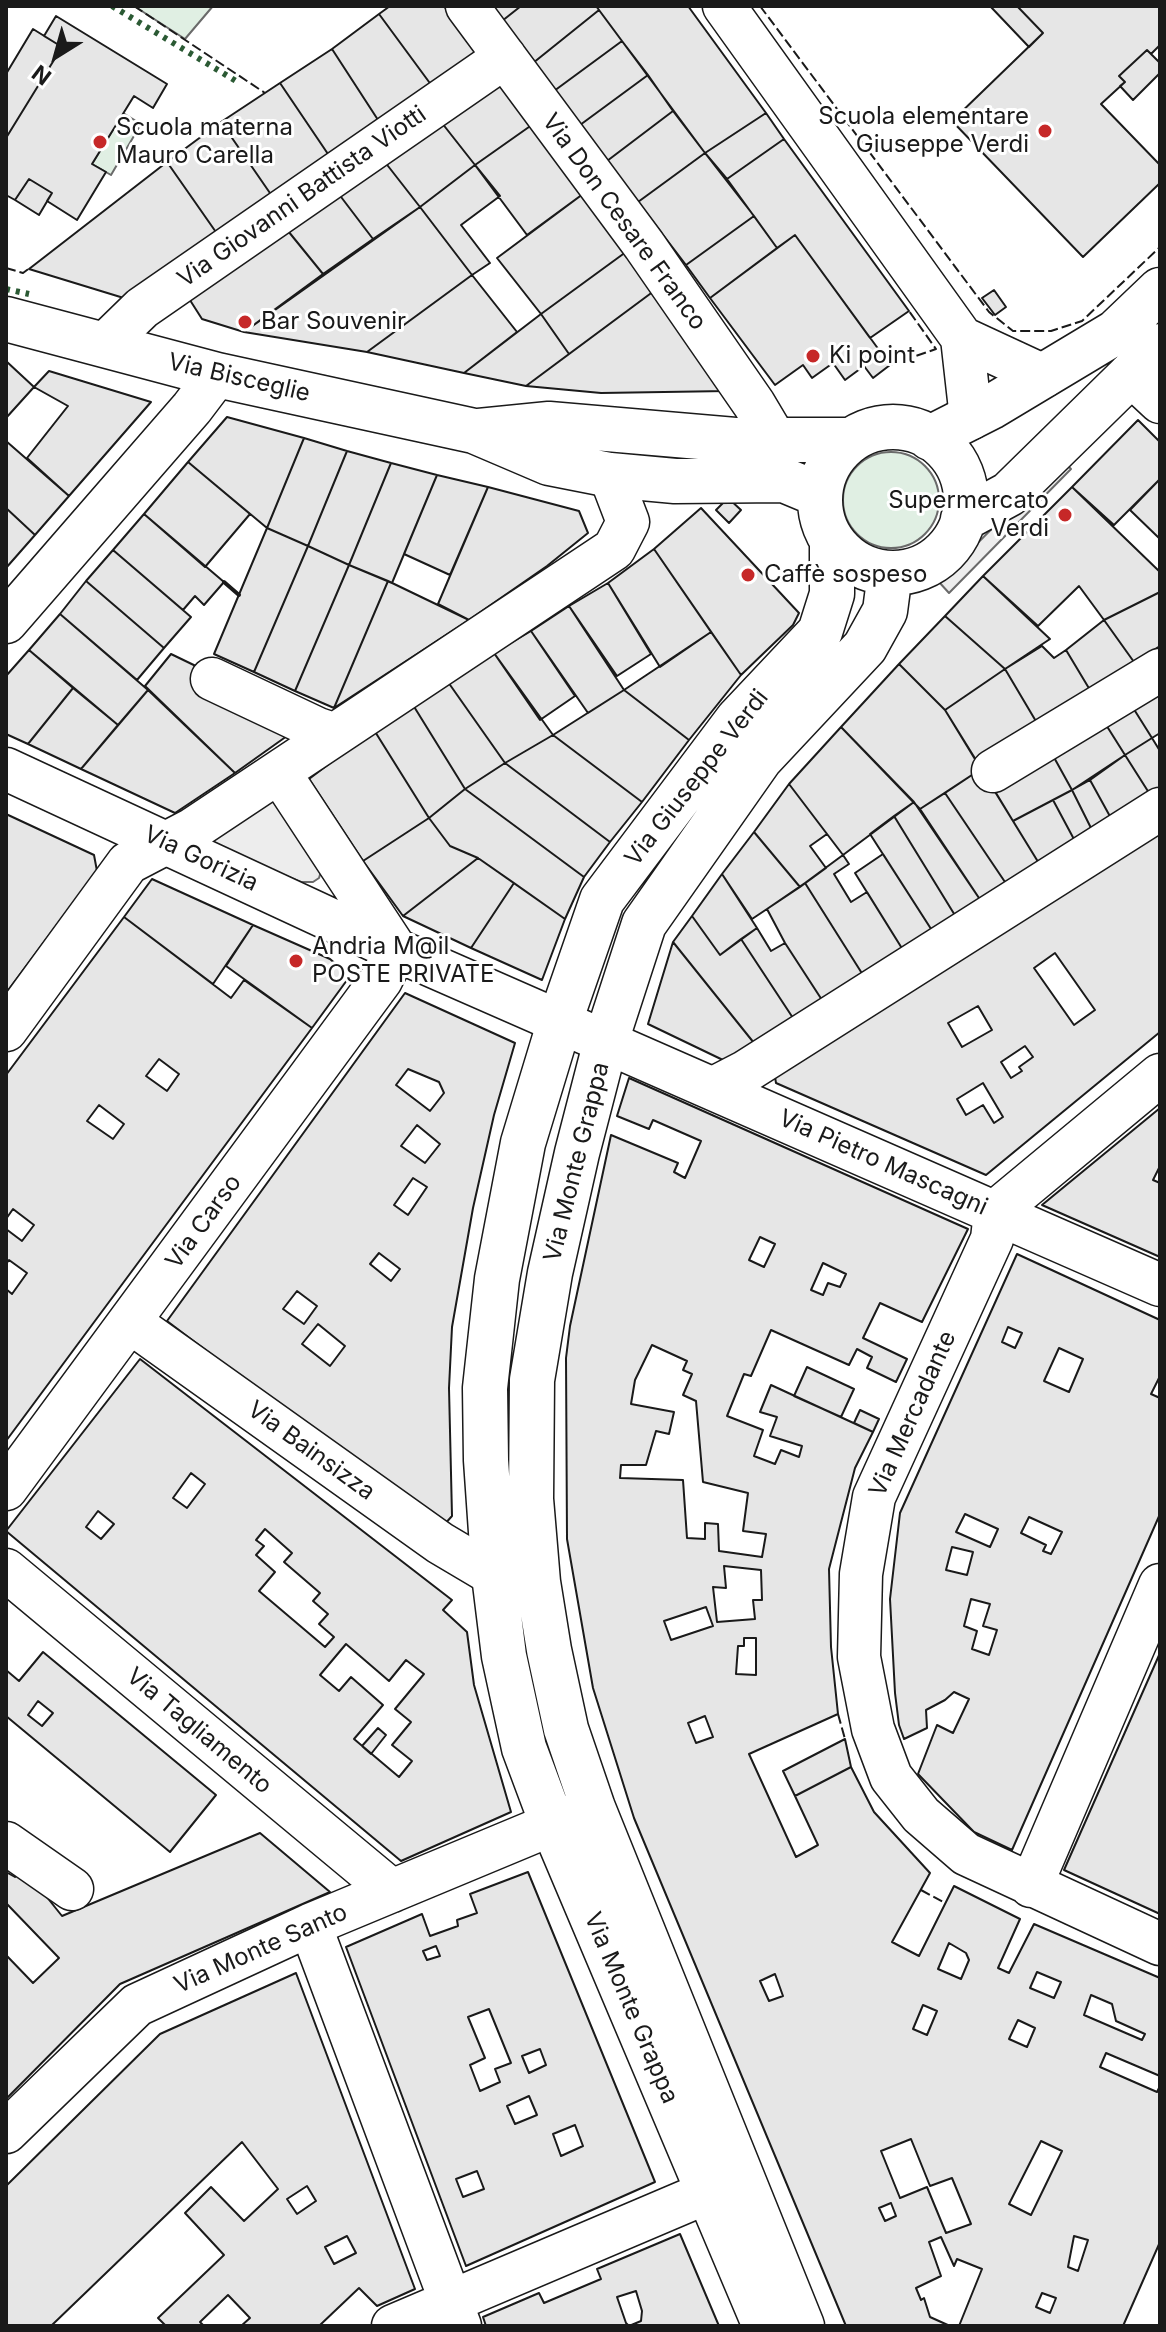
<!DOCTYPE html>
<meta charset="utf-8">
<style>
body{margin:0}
#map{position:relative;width:1166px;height:2332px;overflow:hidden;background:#fff;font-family:Inter,sans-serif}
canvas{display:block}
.frame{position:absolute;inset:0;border:8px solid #1a1a1a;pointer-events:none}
.north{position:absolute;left:16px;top:16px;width:80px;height:80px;-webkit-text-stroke:6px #fff;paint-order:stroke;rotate:217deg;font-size:22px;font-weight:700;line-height:32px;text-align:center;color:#1a1a1a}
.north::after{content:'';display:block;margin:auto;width:28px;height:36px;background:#1a1a1a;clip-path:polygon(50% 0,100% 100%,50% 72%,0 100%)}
</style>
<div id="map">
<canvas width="1166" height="2332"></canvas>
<div class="frame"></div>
<div class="north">N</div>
</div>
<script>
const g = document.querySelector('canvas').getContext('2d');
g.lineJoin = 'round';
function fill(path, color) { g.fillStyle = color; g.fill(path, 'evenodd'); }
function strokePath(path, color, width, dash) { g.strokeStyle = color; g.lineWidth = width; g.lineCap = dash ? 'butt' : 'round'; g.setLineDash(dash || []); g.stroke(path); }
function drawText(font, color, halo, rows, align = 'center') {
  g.font = font + ' Inter,sans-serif'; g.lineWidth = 6; g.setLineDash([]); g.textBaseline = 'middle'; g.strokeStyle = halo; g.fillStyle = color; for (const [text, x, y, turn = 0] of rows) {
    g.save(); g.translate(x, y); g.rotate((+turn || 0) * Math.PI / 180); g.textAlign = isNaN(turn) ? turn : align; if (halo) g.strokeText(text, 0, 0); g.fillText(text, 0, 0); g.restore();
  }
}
const green = new Path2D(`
 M134 6H213L185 39Z
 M123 113 141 124 111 175 92 164Z
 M843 500a48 48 0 1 1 96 0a48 48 0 1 1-96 0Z`);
const parking = new Path2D(`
 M1061 459 1071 469 949 593 939 582Z
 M278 793 322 868 319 878 313 882H301L202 842Z`);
const building = new Path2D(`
 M390 6H444L479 56 432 86 379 14Z
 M491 6H521L502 21Z
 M521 6H596L599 10 533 63 502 21Z
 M596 6H688L766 113 705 153Z
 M990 6H1017L1043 33 1029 47Z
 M1017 6H1160V45L1151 54 1147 50 1119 76 1125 82 1101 104 1160 165V183L1083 257 952 121 1043 33Z
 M599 10 622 41 554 91 533 63Z
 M379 14 432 86 380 123 332 49Z
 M56 16 167 84 153 108 134 96 92 164 106 172 77 220 47 201 52 193 29 179 15 200 6 195V138L62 47 44 36Z
 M33 29 62 47 6 138V74Z
 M622 41 648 75 580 125 554 91Z
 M332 49 380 123 330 157 280 83Z
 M1147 50 1160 63V73L1133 100 1120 86 1125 82 1119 76Z
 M648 75 673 111 607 161 580 125Z
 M500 77 536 122 475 165 438 118Z
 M280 83 330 157 272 196 221 122Z
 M673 111 705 153 638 202 607 161Z
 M766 113 784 139 727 179 705 153Z
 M438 118 475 165 420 207 381 157Z
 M221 122 272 196 218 235 167 162Z
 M536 122 587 191 527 235 475 165Z
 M784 139 909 311 870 338 795 235 777 248 727 179Z
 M705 153 754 216 686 265 638 202Z
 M381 157 420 207 373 239 335 189Z
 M167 162 218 235 127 299 29 269Z
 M475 165 500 196 461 225 490 263 472 275 420 207Z
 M29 179 52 193 39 215 15 200Z
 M335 189 373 239 323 274 284 226Z
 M587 191 630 249 541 314 497 258Z
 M420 207 472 275 367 352 244 332Z
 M754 216 777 248 710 298 686 265Z
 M284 226 323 274 244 332 202 319 188 297Z
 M795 235 890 365 873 378 864 366 845 380 833 363 812 378 803 365 775 385 710 298Z
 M630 249 658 288 569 354 541 314Z
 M472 275 517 332 464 373 367 352Z
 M658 288 727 391 601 393 526 386Z
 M994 290 1006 307 995 315 982 298Z
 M541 314 569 354 526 386 464 373Z
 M6 361 34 387 6 418Z
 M49 371 151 402 69 496 27 458 68 406 34 387Z
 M227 417 304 438 267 528 188 462Z
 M1138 420 1160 442V479L1114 525 1072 487Z
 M304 438 347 451 308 546 267 528Z
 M6 441 69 496 35 535 6 508Z
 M347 451 391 463 349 565 308 546Z
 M188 462 250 514 205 567 144 514Z
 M391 463 437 475 392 583 349 565Z
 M437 475 488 487 450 575 404 554Z
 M1160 479V539L1130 510Z
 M488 487 579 511 588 533 547 566 469 620 438 604Z
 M1072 487 1160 572V592L1104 620 1079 586 1038 626 983 576Z
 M728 498 741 510 729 523 716 510Z
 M6 508 35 535 6 568Z
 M701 508 799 613 793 625 741 675 654 549Z
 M144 514 224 582 204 605 195 596 183 610 113 550Z
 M267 528 308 546 254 672 214 654Z
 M308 546 349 565 295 691 254 672Z
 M654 549 711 632 660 667 608 583Z
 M113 550 191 617 164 648 86 581Z
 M349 565 388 581 334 708 295 691Z
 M983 576 1050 639 1005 669 945 616Z
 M86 581 164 648 137 680 60 614Z
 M388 581 469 620 334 708Z
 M608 583 651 654 617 676 569 606Z
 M1160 592V646L1134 662 1104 620Z
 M569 606 624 690 588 713 531 631Z
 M60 614 148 690 118 725 29 650Z
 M945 616 1005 669 945 710 899 664Z
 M1104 620 1134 662 1090 690 1066 650Z
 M531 631 575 696 540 720 494 653Z
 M711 632 741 675 689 740 624 690Z
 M1042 646 1054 658 1066 650 1090 690 1037 723 1005 669Z
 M29 650 73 688 28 744 6 734V676Z
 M494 653 553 735 505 763 448 682Z
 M171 654 202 669 294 731 235 773 145 686Z
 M899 664 945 710 981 769 920 809 841 727Z
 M1005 669 1037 723 976 760 945 710Z
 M448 682 505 763 465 789 413 705Z
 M1155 687 1160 695V733L1152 738 1130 703Z
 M73 688 118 725 81 769 28 744Z
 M148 690 235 773 175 813 81 769Z
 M624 690 689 740 642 802 553 735Z
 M1130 703 1152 738 1125 755 1103 720Z
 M413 705 465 789 429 818 374 730Z
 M1103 720 1125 755 1072 790 1051 752Z
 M841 727 914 802 843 855 789 784Z
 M374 730 429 818 363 861 309 779Z
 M553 735 642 802 610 842 505 763Z
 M1152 738 1160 751V790L1151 796 1125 755Z
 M1051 752 1072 790 1013 821 993 788Z
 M1125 755 1151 796 1112 820 1090 780Z
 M505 763 610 842 584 877 465 789Z
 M981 769 1040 865 1007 885 945 793Z
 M1090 780 1112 820 1093 832 1072 790Z
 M789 784 827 834 810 846 826 868 800 887 754 832Z
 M465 789 584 877 565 919 478 858 450 846 429 818Z
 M1072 790 1093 832 1076 843 1053 800Z
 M945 793 1007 885 981 901 920 809Z
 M1053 800 1076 843 1040 865 1013 821Z
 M914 802 981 901 956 917 894 816Z
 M6 814 94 855 97 871 6 993Z
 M894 816 956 917 933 932 870 834Z
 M429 818 450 846 478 858 403 916 363 861Z
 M1160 831V1032L986 1175 776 1083 774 1071ZM1055 953 1095 1010 1074 1025 1034 968ZM978 1006 992 1030 962 1047 948 1023ZM1025 1046 1033 1057 1019 1067 1022 1071 1011 1078 1001 1062ZM983 1083 1003 1117 994 1123 983 1105 966 1115 957 1099Z
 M754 832 800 887 752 919 722 874Z
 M883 854 933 932 903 950 855 873Z
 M843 855 849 864 834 874 851 902 867 892 903 950 863 975 805 883Z
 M478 858 514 883 471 948 403 916Z
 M722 874 757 928 720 955 692 916Z
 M152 879 253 925 213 984 124 917Z
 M514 883 565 919 542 980 471 948Z
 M805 883 863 975 822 1000 785 943 767 909Z
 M692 916 720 955 741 939 793 1018 754 1043 673 942Z
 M124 917 231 998 244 980 312 1028 6 1441V1289L12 1294 27 1273 9 1260 6 1264V1229L22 1241 34 1225 13 1209 6 1219V1075ZM159 1059 179 1074 167 1091 146 1076ZM99 1105 124 1124 113 1139 87 1121Z
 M253 925 330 959 350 976 312 1028 226 966Z
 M757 928 771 951 785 943 822 1000 793 1018 741 939Z
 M673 942 754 1043 725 1061 648 1024Z
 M405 993 515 1043 494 1115 473 1208 452 1327 449 1388 452 1516 444 1525 436 1524 167 1321ZM408 1069 439 1082 444 1093 430 1111 396 1085ZM417 1125 440 1144 425 1163 401 1146ZM413 1178 427 1187 408 1215 394 1205ZM379 1253 400 1269 391 1281 370 1264ZM297 1291 317 1306 304 1324 283 1309ZM318 1324 345 1346 330 1366 302 1344Z
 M629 1078 968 1229 922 1322 880 1303 863 1338 907 1359 896 1382 867 1368 872 1357 857 1349 849 1365 771 1330 751 1376 744 1374 727 1416 763 1430 754 1456 775 1464 781 1450 799 1457 802 1446 770 1436 777 1417 760 1412 771 1385 873 1432 855 1468 829 1569 831 1647 838 1714 749 1754 796 1857 818 1845 795 1796 851 1767 874 1812 930 1873 892 1942 919 1956 954 1886 1020 1919 998 1968 1009 1973 1034 1924 1160 1978V2076L1106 2053 1100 2067 1157 2092 1160 2086V2242L1123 2326H959L982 2269 957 2259 954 2266 941 2237 929 2242 941 2276 916 2288 921 2300 924 2298 930 2317 950 2326H846L634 1818 593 1688 567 1539 566 1358 570 1326 611 1135 678 1163 674 1172 685 1178 701 1141 653 1120 649 1129 617 1116ZM760 1237 775 1244 764 1267 749 1260ZM823 1263 846 1274 840 1287 828 1283 823 1295 811 1290ZM652 1345 687 1361 683 1370 692 1374 683 1395 696 1401 703 1482 748 1493 743 1531 766 1534 762 1557 719 1551 718 1524 705 1523V1539L687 1538 683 1480 620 1478 621 1465H646L656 1431 669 1434 674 1412 631 1404 635 1380ZM724 1566 761 1570 762 1600H753L755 1619 717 1622 713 1587 726 1588ZM706 1607 713 1626 671 1640 664 1621ZM744 1638H756V1675L736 1674 738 1646H744ZM705 1716 713 1737 696 1743 688 1723ZM949 1943 966 1953 969 1960 961 1979 938 1969ZM1037 1972 1061 1982 1054 1998 1030 1988ZM775 1974 783 1996 769 2001 760 1981ZM1091 1995 1112 2004 1116 2021 1145 2034 1142 2040 1084 2015ZM923 2005 937 2011 927 2035 913 2029ZM1018 2020 1035 2028 1027 2047 1009 2039ZM911 2139 930 2186 952 2178 971 2224 946 2233 927 2187 900 2198 881 2151ZM1041 2141 1062 2151 1031 2215 1009 2204ZM891 2203 896 2216 885 2221 879 2208ZM1074 2236 1088 2240 1078 2271 1068 2267ZM1042 2293 1056 2298 1050 2313 1036 2307Z
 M1160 1108V1166L1153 1180 1160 1183V1257L1042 1205Z
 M1017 1254 1160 1320V1376L1151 1394 1160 1398V1514L1012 1850 974 1832 918 1774 937 1725 953 1733 969 1699 954 1692 945 1700 926 1710 927 1728 904 1739 899 1725 895 1693 890 1599 900 1513ZM1008 1327 1022 1333 1015 1348 1002 1342ZM1059 1348 1083 1359 1069 1392 1044 1381ZM965 1514 998 1529 990 1547 956 1532ZM1029 1517 1062 1532 1051 1554 1043 1551 1046 1545 1021 1533ZM952 1547 973 1552 967 1575 946 1570ZM971 1599 990 1604 983 1626 997 1630 989 1655 972 1649 977 1631 964 1626Z
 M140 1359 452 1600 443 1610 467 1632 474 1685 511 1812 401 1861 6 1531ZM191 1473 205 1484 187 1508 173 1498ZM98 1511 114 1524 101 1539 86 1527ZM265 1529 292 1553 284 1562 320 1593 313 1601 328 1614 319 1624 334 1637 325 1647 259 1591 275 1572 256 1555 264 1546 256 1540ZM346 1644 389 1681 406 1660 424 1674 395 1709 411 1722 392 1745 412 1761 399 1777 354 1739 383 1705 351 1677 339 1691 320 1675Z
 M807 1367 854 1389 841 1417 794 1396Z
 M860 1410 879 1419 873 1432 854 1423Z
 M43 1652 216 1795 170 1852 6 1716V1670L19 1681ZM38 1701 53 1713 42 1726 28 1715Z
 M1160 1653V1914L1064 1870Z
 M378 1728 386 1735 371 1754 362 1746Z
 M845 1739 851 1767 795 1796 783 1771Z
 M260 1833 330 1892 120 1984 6 2099V1955L33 1983 59 1958 6 1903V1872L15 1877 22 1866 62 1916Z
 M528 1872 655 2182 466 2266 346 1947 422 1914 430 1936 458 1926 457 1920 477 1913 470 1894ZM436 1946 440 1956 427 1960 423 1951ZM489 2009 511 2063 495 2069 500 2082 480 2091 470 2065 485 2058 468 2017ZM540 2049 546 2065 529 2073 522 2056ZM529 2096 537 2115 515 2124 507 2106ZM575 2125 583 2146 561 2156 553 2134ZM477 2171 484 2189 463 2197 456 2179Z
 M296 1973 415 2289 377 2306 359 2288 319 2326H241L250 2318 228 2295 200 2322 204 2326H166L158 2318 224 2255 185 2213 211 2187 244 2221 278 2189 242 2142 51 2326H6V2186L160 2034ZM307 2186 316 2201 297 2214 287 2199ZM347 2236 356 2253 334 2264 325 2247Z
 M680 2234 719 2326H486L483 2317 539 2293 544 2303 601 2279 597 2269ZM636 2291 642 2311 641 2321 629 2326 626 2323 617 2297Z`);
const minor = new Path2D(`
 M467 6 644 245 754 404 776 441
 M724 6 962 338 971 418
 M962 338 1044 376
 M105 344 142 308 505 57
 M1130 374 1160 402
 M6 622 192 408 217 375
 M212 679 318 729 333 734
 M6 769 396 950 1160 1285
 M993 771 1160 670
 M279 772 396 950
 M6 1030 128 863 193 829 614 549 628 522 610 475
 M714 1088 745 1072 1160 809
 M995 1212 992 1239 874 1497 861 1574 859 1657 873 1729 891 1777 921 1815 966 1854 1160 1944
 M995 1212 1160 1075
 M130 1322 440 1543 494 1575
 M6 1489 381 980 396 950
 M6 1570 392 1891
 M6 1843 72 1889
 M1031 1886 1160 1585
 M310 1925 460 2326
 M6 2132 137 2005 310 1925 584 1811
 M393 2326 741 2178`);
const major = new Path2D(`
 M6 319 217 375 474 431 549 463 610 475 675 481 784 480 820 495
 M820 500a73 73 0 1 1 146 0a73 73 0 1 1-146 0Z
 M479 431 549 424 735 440H851
 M930 438 991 407 1116 332 1160 290
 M963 519 1009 494 1160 346
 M765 2326 552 1823 524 1748 504 1656 494 1575 486 1460 485 1388 497 1279 523 1143 560 1021 602 900 738 719 820 632 832 594V541
 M802 2326 593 1808 566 1729 549 1650 538 1582 531 1499 532 1380 550 1273 577 1153 606 1041 644 924 760 759 865 647 885 611 890 573`);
const hedge = new Path2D(`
 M112 6 236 81
 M6 289 29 294`);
const fence = new Path2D(`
 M134 6 265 93
 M760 6 989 312 1013 331H1051L1082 321 1160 247
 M6 268 23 273 31 267
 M890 365 936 349 909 311
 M838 1714 845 1739
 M921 1890 945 1903`);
const wall = new Path2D(`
 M224 582 239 595`);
const markers = [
 [1045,131,8,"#c62828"],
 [100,142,8,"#c62828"],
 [245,322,8,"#c62828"],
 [813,356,8,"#c62828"],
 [1065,515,8,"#c62828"],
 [748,575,8,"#c62828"],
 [296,961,8,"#c62828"]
];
const poiNames = [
 ["Scuola elementare",1029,117,"right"],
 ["Giuseppe Verdi",1029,145,"right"],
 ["Scuola materna",116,128],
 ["Mauro Carella",116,156],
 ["Bar Souvenir",261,322],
 ["Ki point",829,356],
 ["Supermercato",1049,501,"right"],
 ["Verdi",1049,529,"right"],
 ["Caffè sospeso",764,575],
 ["Andria M@il",312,947],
 ["POSTE PRIVATE",312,975]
];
const streetNames = [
 ["Via Giovanni Battista Viotti",302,197,-35],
 ["Via Don Cesare Franco",624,222,54],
 ["Via Bisceglie",239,378,13],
 ["Via Giuseppe Verdi",697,778,-52],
 ["Via Gorizia",201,859,25],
 ["Via Monte Grappa",577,1162,-76],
 ["Via Pietro Mascagni",883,1163,24],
 ["Via Carso",204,1222,-54],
 ["Via Mercadante",913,1414,-66],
 ["Via Bainsizza",311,1451,36],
 ["Via Tagliamento",199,1731,40],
 ["Via Monte Santo",261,1949,-24],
 ["Via Monte Grappa",631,2008,67]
];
fill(green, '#e0efe3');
strokePath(green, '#6a6a6a', 2);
fill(parking, '#ededed');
strokePath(parking, '#6a6a6a', 2);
fill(building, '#e6e6e6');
strokePath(building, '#1a1a1a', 2);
strokePath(minor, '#1a1a1a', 45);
strokePath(major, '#1a1a1a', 47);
strokePath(minor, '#fff', 42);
strokePath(major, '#fff', 44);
strokePath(hedge, '#2b5a34', 6, [4, 6]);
strokePath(fence, '#1a1a1a', 2, [10, 4]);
strokePath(wall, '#1a1a1a', 4);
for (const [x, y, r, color] of markers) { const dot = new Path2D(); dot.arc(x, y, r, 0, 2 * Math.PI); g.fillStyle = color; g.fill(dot); strokePath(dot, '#fff', 3); }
drawText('24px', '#1a1a1a', '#fff', poiNames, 'left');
drawText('24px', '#1a1a1a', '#fff', streetNames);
</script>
